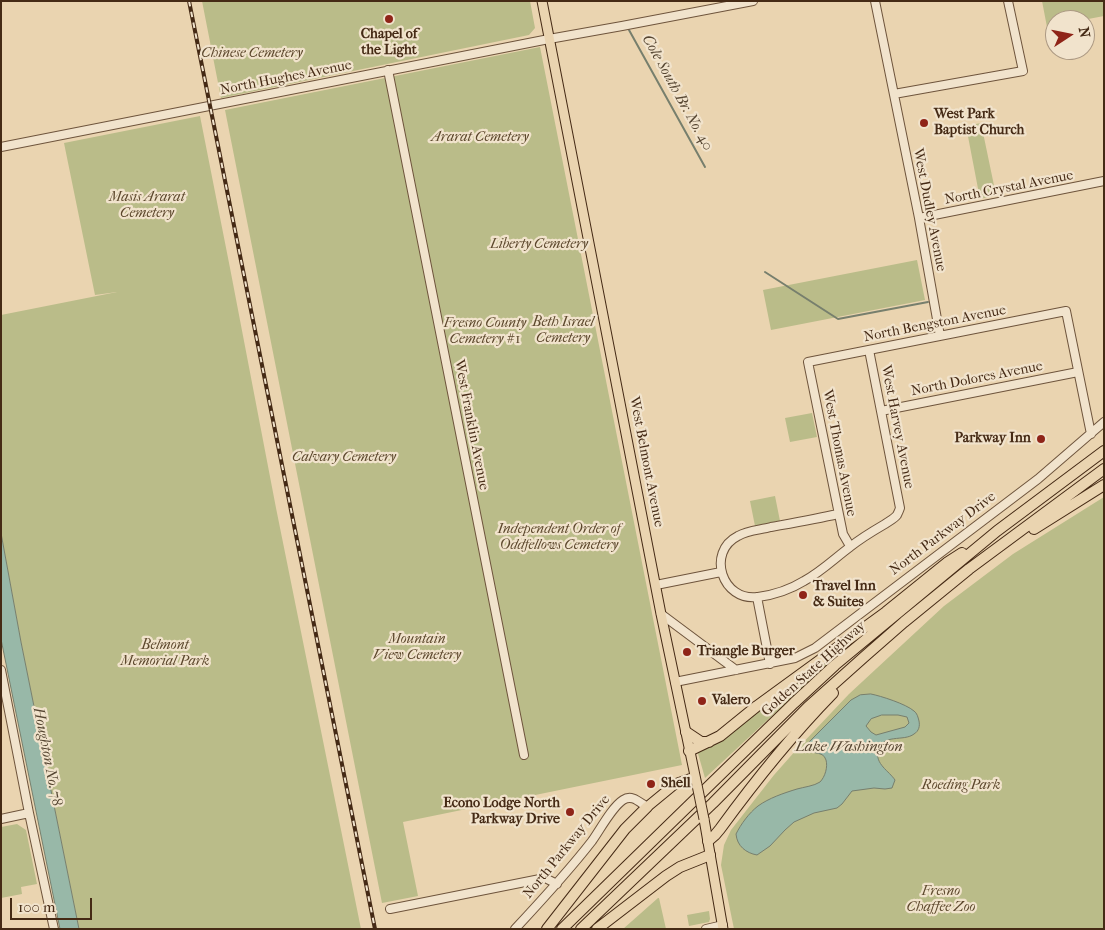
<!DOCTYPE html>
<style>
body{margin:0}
#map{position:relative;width:1105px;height:930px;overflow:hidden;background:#ead4b0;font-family:"IM FELL French Canon",serif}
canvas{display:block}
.frame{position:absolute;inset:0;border:2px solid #452a15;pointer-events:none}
.north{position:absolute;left:1045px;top:10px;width:50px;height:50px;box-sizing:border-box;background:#f1e3cc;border:1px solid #ac9983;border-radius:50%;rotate:79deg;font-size:14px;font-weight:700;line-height:20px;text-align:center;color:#452a15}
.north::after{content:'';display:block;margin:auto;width:18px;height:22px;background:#8f2418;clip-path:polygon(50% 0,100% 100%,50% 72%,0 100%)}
.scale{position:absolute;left:10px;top:898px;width:82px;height:22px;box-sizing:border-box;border:2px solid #452a15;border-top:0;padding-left:6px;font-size:15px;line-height:18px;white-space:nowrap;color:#452a15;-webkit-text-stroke:4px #f1e3cc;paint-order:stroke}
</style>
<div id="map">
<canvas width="1105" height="930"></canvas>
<div class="frame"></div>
<div class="north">N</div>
<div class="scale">100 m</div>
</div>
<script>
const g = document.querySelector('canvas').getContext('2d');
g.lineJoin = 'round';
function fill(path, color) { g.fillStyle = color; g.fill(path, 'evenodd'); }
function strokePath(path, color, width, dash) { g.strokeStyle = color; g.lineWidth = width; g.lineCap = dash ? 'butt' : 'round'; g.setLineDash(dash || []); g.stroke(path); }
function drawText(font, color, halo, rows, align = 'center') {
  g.font = font + ' "IM FELL French Canon",serif'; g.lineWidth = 4.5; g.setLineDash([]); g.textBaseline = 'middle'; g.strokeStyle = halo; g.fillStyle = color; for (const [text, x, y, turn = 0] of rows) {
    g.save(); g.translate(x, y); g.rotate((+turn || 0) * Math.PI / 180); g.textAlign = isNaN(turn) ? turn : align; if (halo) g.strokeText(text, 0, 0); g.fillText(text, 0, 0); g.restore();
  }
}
const green = new Path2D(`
 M202 1H530L535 28 529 35 221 98Z
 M1042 1H1104V16L1083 20H1055V25L1047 27Z
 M540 47 682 765 403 822 418 896 382 903 225 110Z
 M200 116 230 268 276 508 361 929H79L21 642 1 533V315L117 292 95 295 64 143Z
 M981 123 996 195 980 199 966 126Z
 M917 260 925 300 771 330 763 290Z
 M812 413 817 437 790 442 785 418Z
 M775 496 780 521 755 526 750 501Z
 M1104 497V929H734L721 865 724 845 731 830 774 775 797 749 849 694 944 606 1013 554Z
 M841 644 844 649 705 778 697 750Z
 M17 824 26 830 37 884 21 887 22 894 1 898V827Z
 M658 898H659L666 929H623Z
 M709 911 710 919 709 922 689 926 687 915Z`);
const water = new Path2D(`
 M1 533 21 642 79 929H60L1 639Z
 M871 694C881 696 906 704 914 711 917 713 918 717 919 721 920 726 919 731 914 734 904 742 882 733 878 751 875 764 889 771 895 780L892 788 885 789 874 788 852 791 842 804 837 808 814 813 794 822 785 830 770 846 757 855C746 853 737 846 736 834 741 824 749 813 758 806 769 798 784 793 797 789 804 787 814 786 820 782 825 777 828 767 826 760 823 749 809 757 806 745L851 700 860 695ZM882 715H898L907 717 909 723 905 727 876 735 871 732 866 726 871 719Z`);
const stream = new Path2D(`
 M629 30 705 167
 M765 272 838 319 928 302`);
const minor = new Path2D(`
 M875 1 919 218 940 336
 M388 70 524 755
 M894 94 1023 71 1008 1
 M1 147 549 39 622 26 753 1
 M919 218 1104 181
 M881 411 1078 372
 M838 514C816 519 793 523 771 527 760 530 748 530 738 536 706 552 722 602 758 597 773 595 791 589 804 581 821 572 835 558 850 547 861 538 873 531 885 524 889 521 894 519 897 515 898 513 899 511 900 508L869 350
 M850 546 843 534 808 362 1066 311 1091 434
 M656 585 721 572
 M757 597 770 664
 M661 614 736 670
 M1 670 29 813 54 929
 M675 682 795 658 815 648 1038 479 1104 422
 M1 819 29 813
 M390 909 545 878 557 884
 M515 929C542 900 568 872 592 841 600 830 612 807 623 800 632 794 639 802 647 807
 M706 929 723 925`);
const major = new Path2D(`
 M542 1 661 614 697 785
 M647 807 675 784 695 777
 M704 819 723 929`);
const highway = new Path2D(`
 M1034 529 1104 485
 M686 732 701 742H709
 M689 751 720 736 757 706 886 612 948 562 962 553
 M708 841 715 835 720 829C755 781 792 735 833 693
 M547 929 625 829 647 807
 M562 929 794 703 835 665 997 531 1104 451
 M581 929 713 803 808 707 864 657 904 622 969 569 1104 469
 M597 929 666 876 680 867 710 855`);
const rail = new Path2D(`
 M189 1 375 929`);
const majorBridge = new Path2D(`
 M697 785 704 819`);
const markers = [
 [389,19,5,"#8f2418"],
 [924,123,5,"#8f2418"],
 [1041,439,5,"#8f2418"],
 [803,595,5,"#8f2418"],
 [687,652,5,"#8f2418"],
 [702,701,5,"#8f2418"],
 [651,784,5,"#8f2418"],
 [570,812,5,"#8f2418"]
];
const poiNames = [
 ["Chapel of",389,35,"center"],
 ["the Light",389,51,"center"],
 ["West Park",934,115],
 ["Baptist Church",934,131],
 ["Parkway Inn",1031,439,"right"],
 ["Travel Inn",813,587],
 ["& Suites",813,603],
 ["Triangle Burger",697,652],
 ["Valero",712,701],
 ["Shell",661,784],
 ["Econo Lodge North",560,804,"right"],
 ["Parkway Drive",560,820,"right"]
];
const parkNames = [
 ["Chinese Cemetery",252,54],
 ["Ararat Cemetery",480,138],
 ["Masis Ararat",147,198],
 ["Cemetery",147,214],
 ["Liberty Cemetery",539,245],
 ["Beth Israel",563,323],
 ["Cemetery",563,339],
 ["Fresno County",485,324],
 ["Cemetery #1",485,340],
 ["Calvary Cemetery",344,458],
 ["Independent Order of",559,530],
 ["Oddfellows Cemetery",559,546],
 ["Mountain",417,640],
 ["View Cemetery",417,656],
 ["Belmont",165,646],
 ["Memorial Park",165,662],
 ["Roeding Park",961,786],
 ["Fresno",941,892],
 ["Chaffee Zoo",941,908]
];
const streetNames = [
 ["North Hughes Avenue",286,78,-11],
 ["North Crystal Avenue",1009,188,-11],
 ["West Dudley Avenue",929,210,79],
 ["North Bengston Avenue",935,324,-11],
 ["North Dolores Avenue",977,379,-11],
 ["West Franklin Avenue",471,425,79],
 ["West Harvey Avenue",897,427,79],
 ["West Thomas Avenue",839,453,79],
 ["West Belmont Avenue",646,462,79],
 ["North Parkway Drive",943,534,-37],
 ["Golden State Highway",814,669,-42],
 ["North Parkway Drive",567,847,-51]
];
const waterNames = [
 ["Cole South Br. No. 40",677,93,61],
 ["Lake Washington",849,747],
 ["Houghton No. 78",47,757,79]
];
fill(green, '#babc89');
fill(water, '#98b8a8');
strokePath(water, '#777f6d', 1);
strokePath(stream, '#777f6d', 2);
strokePath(minor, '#6e543c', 10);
strokePath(major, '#452a15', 11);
strokePath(highway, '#452a15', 12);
strokePath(minor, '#f1e3cc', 8);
strokePath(major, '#ead4b0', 9);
strokePath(highway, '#ead4b0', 10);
strokePath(rail, '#452a15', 4);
strokePath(rail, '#f1e3cc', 2, [5.5]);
strokePath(majorBridge, '#452a15', 11, []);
strokePath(majorBridge, '#ead4b0', 9);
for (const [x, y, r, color] of markers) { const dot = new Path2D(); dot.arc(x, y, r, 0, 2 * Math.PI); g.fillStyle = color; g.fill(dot); strokePath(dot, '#f1e3cc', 2); }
drawText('bold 14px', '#452a15', '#f1e3cc', poiNames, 'left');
drawText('italic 14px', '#5c472c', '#f1e3cc', parkNames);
drawText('14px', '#452a15', '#f1e3cc', streetNames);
drawText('italic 15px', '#564632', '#f1e3cc', waterNames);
</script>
